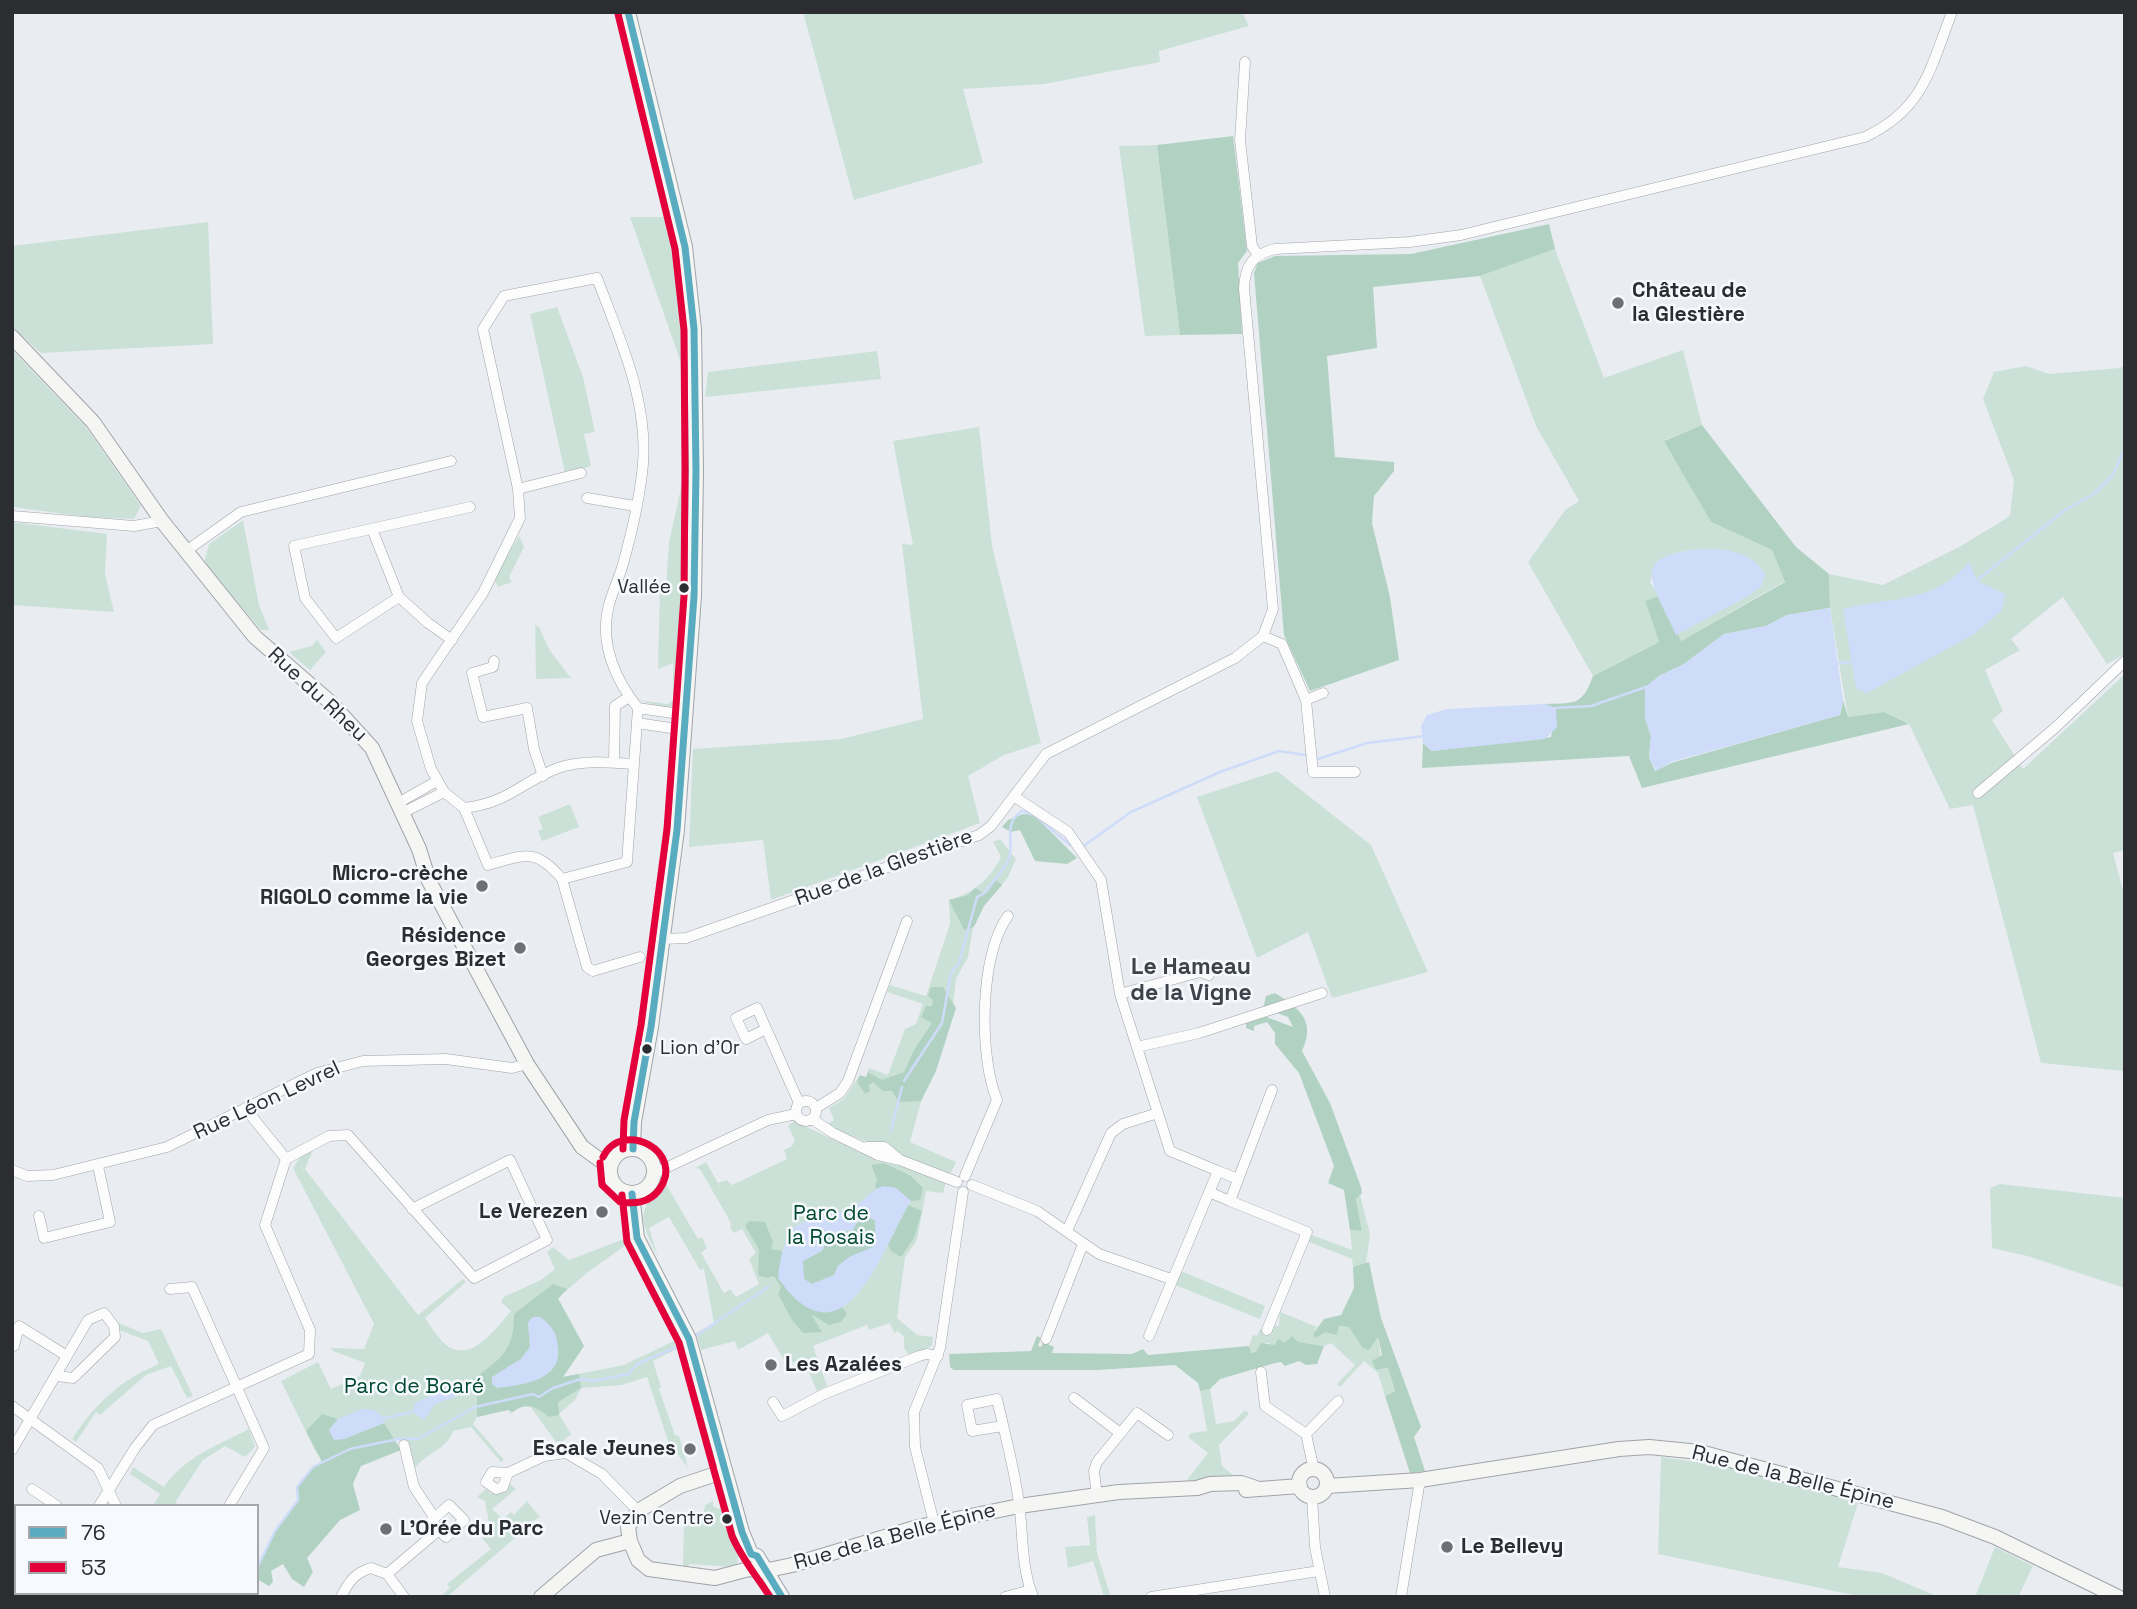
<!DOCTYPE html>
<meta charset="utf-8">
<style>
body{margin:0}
#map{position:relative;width:2137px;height:1609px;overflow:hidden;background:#e9edf2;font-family:"Space Grotesk",sans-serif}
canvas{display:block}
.frame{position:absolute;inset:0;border:14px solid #2b2d31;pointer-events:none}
.legend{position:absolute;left:14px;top:1504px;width:245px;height:91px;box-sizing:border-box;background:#f6f9fd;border:2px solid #a5a7ab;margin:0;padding:9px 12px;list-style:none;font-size:21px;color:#2b2d31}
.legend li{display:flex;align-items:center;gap:14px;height:35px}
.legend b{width:35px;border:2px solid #a5a7ab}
</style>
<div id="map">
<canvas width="2137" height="1609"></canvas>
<div class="frame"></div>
<ul class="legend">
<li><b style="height:9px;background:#59acc0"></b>76</li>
<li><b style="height:9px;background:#e4003a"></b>53</li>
</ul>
</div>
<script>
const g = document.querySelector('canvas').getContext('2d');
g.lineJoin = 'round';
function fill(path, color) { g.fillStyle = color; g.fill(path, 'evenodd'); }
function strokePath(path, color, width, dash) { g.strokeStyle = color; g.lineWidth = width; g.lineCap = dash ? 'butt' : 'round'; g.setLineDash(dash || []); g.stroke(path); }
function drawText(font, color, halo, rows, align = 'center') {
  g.font = font + ' "Space Grotesk",sans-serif'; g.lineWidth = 5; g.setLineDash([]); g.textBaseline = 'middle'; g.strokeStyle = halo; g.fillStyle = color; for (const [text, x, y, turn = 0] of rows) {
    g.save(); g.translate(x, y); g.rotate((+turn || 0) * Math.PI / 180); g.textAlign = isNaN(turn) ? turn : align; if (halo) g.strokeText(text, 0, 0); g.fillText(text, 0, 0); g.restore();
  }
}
const green = new Path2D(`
 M803 12H1242L1249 26 1159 51 1160 62 1044 84 963 89 983 163 854 200Z
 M1157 145 1180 335 1145 336 1119 146Z
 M630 217H664L682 295 684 406 680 360Z
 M208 222 213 344 41 353 12 327V246Z
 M1555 249 1604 378 1683 350 1702 425 1665 440 1711 522 1772 550 1785 581 1681 641 1676 635 1702 618 1739 601 1682 551 1657 563 1650 582 1659 596 1645 602 1659 642 1593 676 1528 562 1566 509 1579 501 1536 426 1480 276Z
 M557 307 583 377 595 432 584 434 591 466 565 473 530 314Z
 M12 350 86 427 141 506 134 519 88 517 12 507Z
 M877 351 881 379 705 397 708 372Z
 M2125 365V654L2107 664 2063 597 2011 639 2020 650 1985 670 2003 711 1992 720 2023 769 2125 674V850L2113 853 2125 898V1071L2041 1063 1973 805 1950 809 1909 724 1884 712 1848 717 1830 608 1829 574 1883 585 1961 546 2010 516 2014 480 1983 399 1994 372 2026 366 2049 374 2120 368Z
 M979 427 992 546 1041 743 1004 755 968 776 980 823 771 900 763 840 689 847 693 749 841 739 923 719 902 544 913 545 893 441Z
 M683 479 687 490 686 556 682 558 680 589 683 592V606L678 701 669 709 637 700 668 704 673 700V663L658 669 660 587 666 586 669 542Z
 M243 520 259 605 269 630H261L204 563 209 544Z
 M12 522 107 534 105 574 114 612 12 605Z
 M519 536 524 547 509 577 512 582 498 587 494 578Z
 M535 625 539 627 550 651 571 678 536 679Z
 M317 640 326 652 310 670 289 652 312 646Z
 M1277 771 1371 845 1428 972 1332 998 1308 932 1257 958 1197 797Z
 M570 804 579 827 542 841 538 831 543 829 538 817Z
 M1000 839 1016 859 1008 877 992 897 983 902 974 922 968 957 956 979 951 1023 935 1049 910 1142 956 1162 950 1174 834 1129 827 1124 834 1120 829 1108 844 1099 860 1075 866 1077 869 1068 888 1075 905 1029 916 1024 923 1004 887 992 890 985 926 996 950 924 949 900C974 893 989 880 1001 857L993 842Z
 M794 1121 836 1141 946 1182 943 1193 926 1191 917 1240 905 1257 897 1318 917 1335 933 1337 932 1346 909 1355 904 1348V1337L898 1331 894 1333 890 1323 869 1330 867 1325 813 1346 827 1386 817 1391 803 1358 787 1365 768 1333 738 1350 735 1341 701 1350 696 1333 714 1323 704 1269 700 1270 669 1217 649 1228 658 1257C639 1217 636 1214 664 1181L698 1239 702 1237 707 1248 701 1253 724 1293 730 1289 736 1297 759 1284 749 1259 756 1253 742 1229 734 1233 730 1228 731 1223 700 1169 695 1168 706 1162 718 1183 727 1180 732 1185 787 1159 784 1150 792 1146 795 1140 788 1126Z
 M313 1150 305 1169 418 1315 463 1279 466 1282 425 1318C431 1326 437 1337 445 1344 470 1366 497 1327 511 1311L501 1302 504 1297 541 1280 555 1269 547 1252 553 1247 569 1260 624 1239 626 1245 588 1272 558 1298 584 1346 563 1377 624 1365 678 1339 681 1347 653 1361 661 1387 659 1389 675 1435 679 1436 688 1468 668 1441 647 1377 622 1385 581 1388 575 1400 559 1414 571 1434 563 1441 556 1442 530 1406 519 1407 511 1414 508 1410 477 1417 473 1424 504 1460 501 1462 471 1427 453 1431C445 1453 423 1452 413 1472L407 1442 400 1439 317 1454 281 1381 318 1362 331 1389 360 1376 365 1363 333 1351 331 1348 364 1349 374 1324 293 1168 301 1156Z
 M2000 1184 2125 1198V1288L2027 1256 1992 1248 1990 1188Z
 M1360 1195 1370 1234 1366 1264 1353 1267 1352 1259 1309 1242 1312 1235 1352 1250 1350 1230 1362 1231 1356 1199Z
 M1181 1271 1265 1306 1260 1319 1175 1285Z
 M1280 1312 1317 1327 1314 1330C1327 1332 1337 1324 1349 1327 1359 1329 1368 1335 1378 1337L1382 1370 1388 1368 1395 1391 1385 1396 1378 1373 1364 1361 1340 1387 1337 1384 1355 1365 1331 1343 1324 1346 1297 1342 1273 1346 1267 1342 1256 1352 1250 1353 1249 1346 1253 1335 1257 1336 1260 1329 1267 1332 1273 1325 1279 1326Z
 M116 1322 143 1333 161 1329 193 1396 187 1398 171 1366 146 1375 100 1415 96 1412 76 1442 72 1439C94 1405 121 1379 159 1364L148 1341 119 1330Z
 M1210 1389 1216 1424 1234 1421 1245 1410 1249 1414 1219 1445 1222 1466 1237 1478 1188 1486 1187 1480 1208 1453 1188 1437 1191 1433 1207 1431 1200 1391Z
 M249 1429 255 1447 245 1457 225 1446 203 1460 176 1501 177 1506 154 1504 160 1494 130 1474 133 1467 164 1487C184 1457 218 1445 249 1429Z
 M1661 1457 1733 1467 1858 1503 1838 1567 1882 1573 1939 1597H1863L1658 1554Z
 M509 1483 516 1489 492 1509 503 1519 511 1512 514 1515 527 1501 540 1517 522 1527 524 1530 447 1597H440L450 1588 447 1584 491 1549 482 1538 484 1533 491 1534 485 1501 477 1497 486 1489 490 1493 500 1494Z
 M713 1501V1506L719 1509 722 1506C722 1522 743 1546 737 1564L733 1567 689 1564 688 1570 683 1569 684 1513 693 1509 698 1513 704 1511 705 1505Z
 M1095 1515 1097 1553 1111 1597H1104L1093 1561 1068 1568 1065 1547 1090 1545 1087 1517Z
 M1995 1547 2033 1566 2018 1597H1975Z`);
const forest = new Path2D(`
 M1233 136 1247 251 1238 263 1242 334 1180 335 1157 145Z
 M1549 224 1555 249 1480 276 1373 287 1377 348 1327 356 1335 457 1394 462V471L1374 496 1372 523 1390 597 1399 660 1310 691 1284 635 1254 273 1258 263 1275 256 1411 254Z
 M1702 425 1796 547 1829 574 1830 608 1787 615 1766 626 1724 634 1684 664 1659 676 1645 717 1651 737 1649 757 1655 771 1671 763 1840 715 1843 700 1848 717 1884 712 1909 724 1642 788 1629 756 1422 768 1423 743 1432 751 1551 737 1556 709 1545 704C1575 703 1582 706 1593 676L1659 642 1645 601 1659 596 1681 641 1785 582 1772 550 1711 522 1664 441Z
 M1023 814 1034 815 1077 858 1067 864 1035 861 1020 830 1011 832 1002 827 1008 820Z
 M996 880 1002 885 984 906 974 927 964 930 949 900 968 895 975 888 986 894Z
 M931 987H943L956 1008 936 1071 921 1101 899 1102 892 1091H883L873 1082 869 1085 870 1091 865 1094 857 1082 860 1075 866 1077 868 1072 882 1080 904 1072 914 1050 932 1023 921 1017 926 1006H932L933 1000 928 996Z
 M1275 993C1300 1009 1316 1020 1302 1051L1330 1103 1361 1187 1362 1193 1356 1199 1362 1231 1350 1230 1344 1190 1328 1183 1334 1166 1299 1073 1275 1044V1033L1267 1022 1254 1026V1031L1246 1028V1020L1261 1015 1293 1027 1288 1017 1263 1008 1266 996Z
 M884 1163 911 1176 923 1188 920 1200 911 1201 896 1188H875L877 1179 871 1165Z
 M908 1205 922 1211 914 1238 901 1257 891 1251 888 1245Z
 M865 1216 875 1220 876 1243 873 1247 838 1266 834 1275 812 1284 804 1279 802 1261 816 1254 830 1235 855 1225Z
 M749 1221 765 1222 773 1242 771 1249 782 1251 779 1280C801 1298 809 1319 842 1307L847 1314 841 1322 829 1325 811 1314 822 1332 803 1333 792 1320 778 1294 781 1287 774 1276 767 1278 758 1275 759 1249 745 1226Z
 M1369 1262 1381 1318 1421 1427 1414 1437 1425 1471 1410 1473 1385 1396 1395 1391 1388 1368 1376 1370 1372 1361 1382 1355 1378 1337 1369 1350 1363 1348 1349 1327 1339 1326 1337 1335 1325 1332 1316 1338 1313 1334 1324 1319 1341 1315 1354 1288 1353 1267Z
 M553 1284 567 1289 558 1299 584 1346 563 1377 579 1374 581 1388 558 1402 559 1415 548 1417C538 1406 524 1402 513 1412L508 1410 477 1417V1397L470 1382C499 1359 514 1354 514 1314ZM528 1322 548 1373 525 1384 507 1367 521 1359 530 1347Z
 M1037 1336 1041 1338 1038 1346 1041 1347 1045 1339 1048 1340V1344L1054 1347 1052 1353 1132 1354 1143 1349 1148 1355 1249 1346 1251 1353 1256 1352 1261 1343 1275 1345 1278 1339 1285 1343 1292 1336 1298 1342 1324 1346 1317 1364 1306 1365 1299 1361 1285 1366 1281 1362 1275 1363 1220 1379 1210 1389 1200 1391 1198 1383 1175 1365 1097 1370H954L950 1367 949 1354 1031 1351Z
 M322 1414 338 1419 329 1430 344 1439 384 1423 401 1450 361 1466 353 1484 360 1510 340 1520 307 1558 313 1572 304 1587 292 1579 283 1564 271 1571 273 1582 269 1586 257 1579V1568L275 1531 298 1501 297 1487 313 1467 322 1462 306 1431Z`);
const water = new Path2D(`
 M1703 549C1729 549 1751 552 1765 574L1761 586 1750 595 1676 635C1655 586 1624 555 1703 549Z
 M1969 562 1977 581 2005 594 2002 610 1974 634 1867 693 1856 688 1843 609C1893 596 1932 605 1969 562Z
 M1830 608 1843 700 1840 715 1671 762 1656 771 1649 757 1651 737 1645 717V687L1659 676 1684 664 1724 634 1766 626 1787 615Z
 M1545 704 1556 708 1557 727 1545 739 1432 751 1423 743 1421 726 1427 715 1447 709Z
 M884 1186 896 1188 911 1201C891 1230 860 1329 813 1310 799 1305 785 1289 778 1277 788 1207 800 1229 853 1207 865 1201 871 1189 884 1186ZM865 1216 875 1220 876 1243 873 1247 849 1257 838 1266 834 1275 812 1284 804 1279 803 1261 822 1251 830 1235 853 1230 858 1220Z
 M533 1317H540C552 1326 557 1333 558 1348 562 1381 521 1385 497 1388L492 1384V1377L521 1359 530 1347 528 1322Z
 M455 1384 457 1396 435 1404 424 1420 413 1412 415 1403Z
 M362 1409 374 1410 385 1418 384 1423 344 1439 334 1440 329 1430 338 1419Z`);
const stream = new Path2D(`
 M1976 581 2065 510 2094 494 2113 475 2125 448
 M1836 664 1854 661
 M1555 708 1591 706 1646 687
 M1315 760 1367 743 1425 736
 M1085 845 1131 812 1220 772 1279 751 1305 755
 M904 1081 942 1023 951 973 959 963 977 897C986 893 987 890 993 882 1000 872 1009 865 1010 852 1012 834 1005 823 1022 811L1034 815 1070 845
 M891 1130 902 1087
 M697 1335 768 1287
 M385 1418 413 1412
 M257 1568 275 1531 298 1500 297 1487 313 1467 350 1449 398 1439H418L475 1407 533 1394 539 1397 553 1388 581 1379 593 1381 628 1374 637 1364 679 1346
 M245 1597 246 1593`);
const street = new Path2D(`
 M1245 62 1240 140 1252 246 1258 255
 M518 489 581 473
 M587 498 635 506
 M12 516 134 526 162 521
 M372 529 399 597 428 623 452 640
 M186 551 241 512 451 461
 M399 597 336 638 305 598 294 546 470 507
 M1263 636 1282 644 1306 700 1313 772H1355
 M494 661 493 667 472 673 483 717 527 708 534 749 543 776
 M1306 700 1323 693
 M638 708 627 862 562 879C535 847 524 855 488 865L464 808 444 792 431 769 417 721 422 683 483 593 520 518 518 489 483 329 504 296 597 278C619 337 648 399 643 464 640 496 632 532 623 564 619 579 611 594 608 609 600 645 616 681 638 708L686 715
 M637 723 684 730
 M614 762 615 706 629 697
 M1978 793 2056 727 2125 661
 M1015 797 1068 832 1101 880 1120 994 1170 1151 1218 1171 1149 1336
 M398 803 437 781
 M464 808C509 803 521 782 558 768 581 760 609 762 633 764
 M402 813 444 792
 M562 879 587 967 593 971 640 957
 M664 939 686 938 979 835 991 826 1046 754 1235 658 1263 636 1273 609 1244 288C1245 266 1253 254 1275 249L1410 242 1461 235 1865 137C1924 109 1930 69 1952 12
 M1120 994 1200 972 1209 975
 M764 1030 746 1039 736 1018 757 1008 799 1103
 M1137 1047 1199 1033 1322 993
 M796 1111a10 10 0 1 1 20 0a10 10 0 1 1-20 0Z
 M245 1108 286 1159 329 1136 348 1135 474 1278 547 1240 510 1160 412 1209
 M816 1108 840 1093 848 1081 907 921
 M812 1119 833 1133 878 1155 900 1160 957 1182
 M867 1147H884L900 1160
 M12 1170 27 1176 53 1175 167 1147 317 1073 363 1061 446 1059 512 1068 527 1064
 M1218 1171 1238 1179
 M655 1173 768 1120 796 1114
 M965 1176 997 1100C979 1057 979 955 1008 916
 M972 1185 1037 1211 1099 1254 1171 1279
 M1209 1192 1230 1201
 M39 1216 44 1238 110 1222 98 1166
 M1067 1231 1111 1133 1123 1124 1158 1113
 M170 1289 192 1287 264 1448 229 1506
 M1267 1330 1307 1232 1230 1201 1272 1090
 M1046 1339 1083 1244
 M14 1346 19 1326 67 1356
 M1261 1372 1265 1406 1306 1434 1314 1470
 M1074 1398 1120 1433
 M773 1402 782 1416 824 1394 919 1356 927 1354 938 1356
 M12 1406 98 1468 116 1506
 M1003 1426 972 1431 967 1405 997 1399C1005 1435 1016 1474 1020 1511 1023 1540 1022 1569 1033 1597
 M1306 1434 1338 1401
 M404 1445 414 1487 434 1517
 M12 1450 88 1320 104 1313 114 1326 115 1337 73 1378 57 1376
 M508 1473 503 1487 496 1489 486 1482 492 1472 508 1473 544 1456 566 1453 602 1474 638 1511
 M32 1489 57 1506
 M1097 1497 1094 1471 1097 1462 1137 1413 1168 1435
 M1312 1497 1315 1547 1325 1597
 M99 1506 135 1448 153 1425 309 1354 310 1330 265 1225 286 1159
 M934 1523 915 1447 914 1412 940 1348 963 1192
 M387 1574 439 1530 446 1537 464 1520 449 1505 431 1521 439 1530
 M387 1574 404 1597
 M146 1597 147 1593
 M172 1597 173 1593
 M341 1597C349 1581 355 1573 371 1568L387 1574
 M1005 1597 1031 1590
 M1151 1597 1319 1571
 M1401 1597 1420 1480`);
const secondary = new Path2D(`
 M628 12 685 247 694 329 696 471 694 596 677 830 651 1027 634 1122 633 1149
 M12 337 93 422 162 521 255 637 330 702 372 748 419 849 429 881 527 1064 582 1147 600 1160 611 1163
 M610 1171a22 22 0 1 1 44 0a22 22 0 1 1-44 0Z
 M632 1194 637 1238 689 1339 742 1532 751 1554 757 1556 782 1597
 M1299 1483a14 14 0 1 1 28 0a14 14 0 1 1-28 0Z
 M725 1471 680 1486 638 1511 628 1527 630 1541 638 1560 649 1569 715 1578 749 1569 764 1571 792 1565 918 1527 1019 1506 1119 1492 1197 1488 1210 1484 1241 1483 1256 1488
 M1327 1486 1420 1480 1619 1449 1649 1447 1700 1452 1942 1517 1995 1537 2118 1597
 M1246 1490 1300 1486
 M541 1597 596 1550 630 1541`);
const bus1 = new Path2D(`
 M628 12 685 247 694 329 696 471 694 596 677 830 651 1027 634 1122 633 1149
 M632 1194 637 1238 689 1339 742 1532 751 1554 757 1556 782 1597`);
const bus2 = new Path2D(`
 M618 14 675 249 684 330 685 471 684 596 667 829 641 1025 624 1120 623 1149
 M600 1163 602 1185 620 1202C635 1204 649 1203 659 1190 687 1152 622 1118 603 1157
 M622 1195 627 1242 679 1343 732 1536C742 1559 756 1575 770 1597`);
const markers = [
 [1618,303,7,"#6e7075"],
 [684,588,6,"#2b2d31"],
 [482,886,7,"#6e7075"],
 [520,948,7,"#6e7075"],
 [647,1049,6,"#2b2d31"],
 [602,1212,7,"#6e7075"],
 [771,1365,7,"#6e7075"],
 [690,1449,7,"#6e7075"],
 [727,1519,6,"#2b2d31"],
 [386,1529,7,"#6e7075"],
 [1447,1547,7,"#6e7075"]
];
const busNames = [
 ["Vallée",671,588],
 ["Lion d'Or",660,1049,"left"],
 ["Vezin Centre",714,1519]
];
const poiNames = [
 ["Château de",1632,291],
 ["la Glestière",1632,315],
 ["Micro-crèche",468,874,"right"],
 ["RIGOLO comme la vie",468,898,"right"],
 ["Résidence",506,936,"right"],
 ["Georges Bizet",506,960,"right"],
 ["Le Verezen",588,1212,"right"],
 ["Les Azalées",785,1365],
 ["Escale Jeunes",676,1449,"right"],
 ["L'Orée du Parc",400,1529],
 ["Le Bellevy",1461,1547]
];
const streetNames = [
 ["Rue du Rheu",317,695,43],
 ["Rue de la Glestière",884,868,-20],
 ["Rue Léon Levrel",267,1101,-25],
 ["Rue de la Belle Épine",1793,1478,14],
 ["Rue de la Belle Épine",895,1537,-15]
];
const parkNames = [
 ["Parc de",831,1214],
 ["la Rosais",831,1238],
 ["Parc de Boaré",414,1387]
];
const neighbourhoodNames = [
 ["Le Hameau",1191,968],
 ["de la Vigne",1191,994]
];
fill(green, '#cbe1d8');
fill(forest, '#b1d2c3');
fill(water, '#cedcf9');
strokePath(stream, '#cedcf9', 2.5);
strokePath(street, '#a0a3a7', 11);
strokePath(secondary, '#a0a3a7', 16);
strokePath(street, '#fcfcfd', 10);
strokePath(secondary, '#f5f6f4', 14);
strokePath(bus1, '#59acc0', 7);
strokePath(bus2, '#e4003a', 7);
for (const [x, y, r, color] of markers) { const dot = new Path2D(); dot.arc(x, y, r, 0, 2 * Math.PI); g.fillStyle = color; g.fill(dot); strokePath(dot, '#f6f9fd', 2.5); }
drawText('19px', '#2b2d31', '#f6f9fd', busNames, 'right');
drawText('bold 21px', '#2b2d31', '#f6f9fd', poiNames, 'left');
drawText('21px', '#2b2d31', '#f6f9fd', streetNames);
drawText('21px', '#00492d', '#f6f9fd', parkNames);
drawText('bold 23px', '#3e434b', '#f6f9fd', neighbourhoodNames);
</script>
